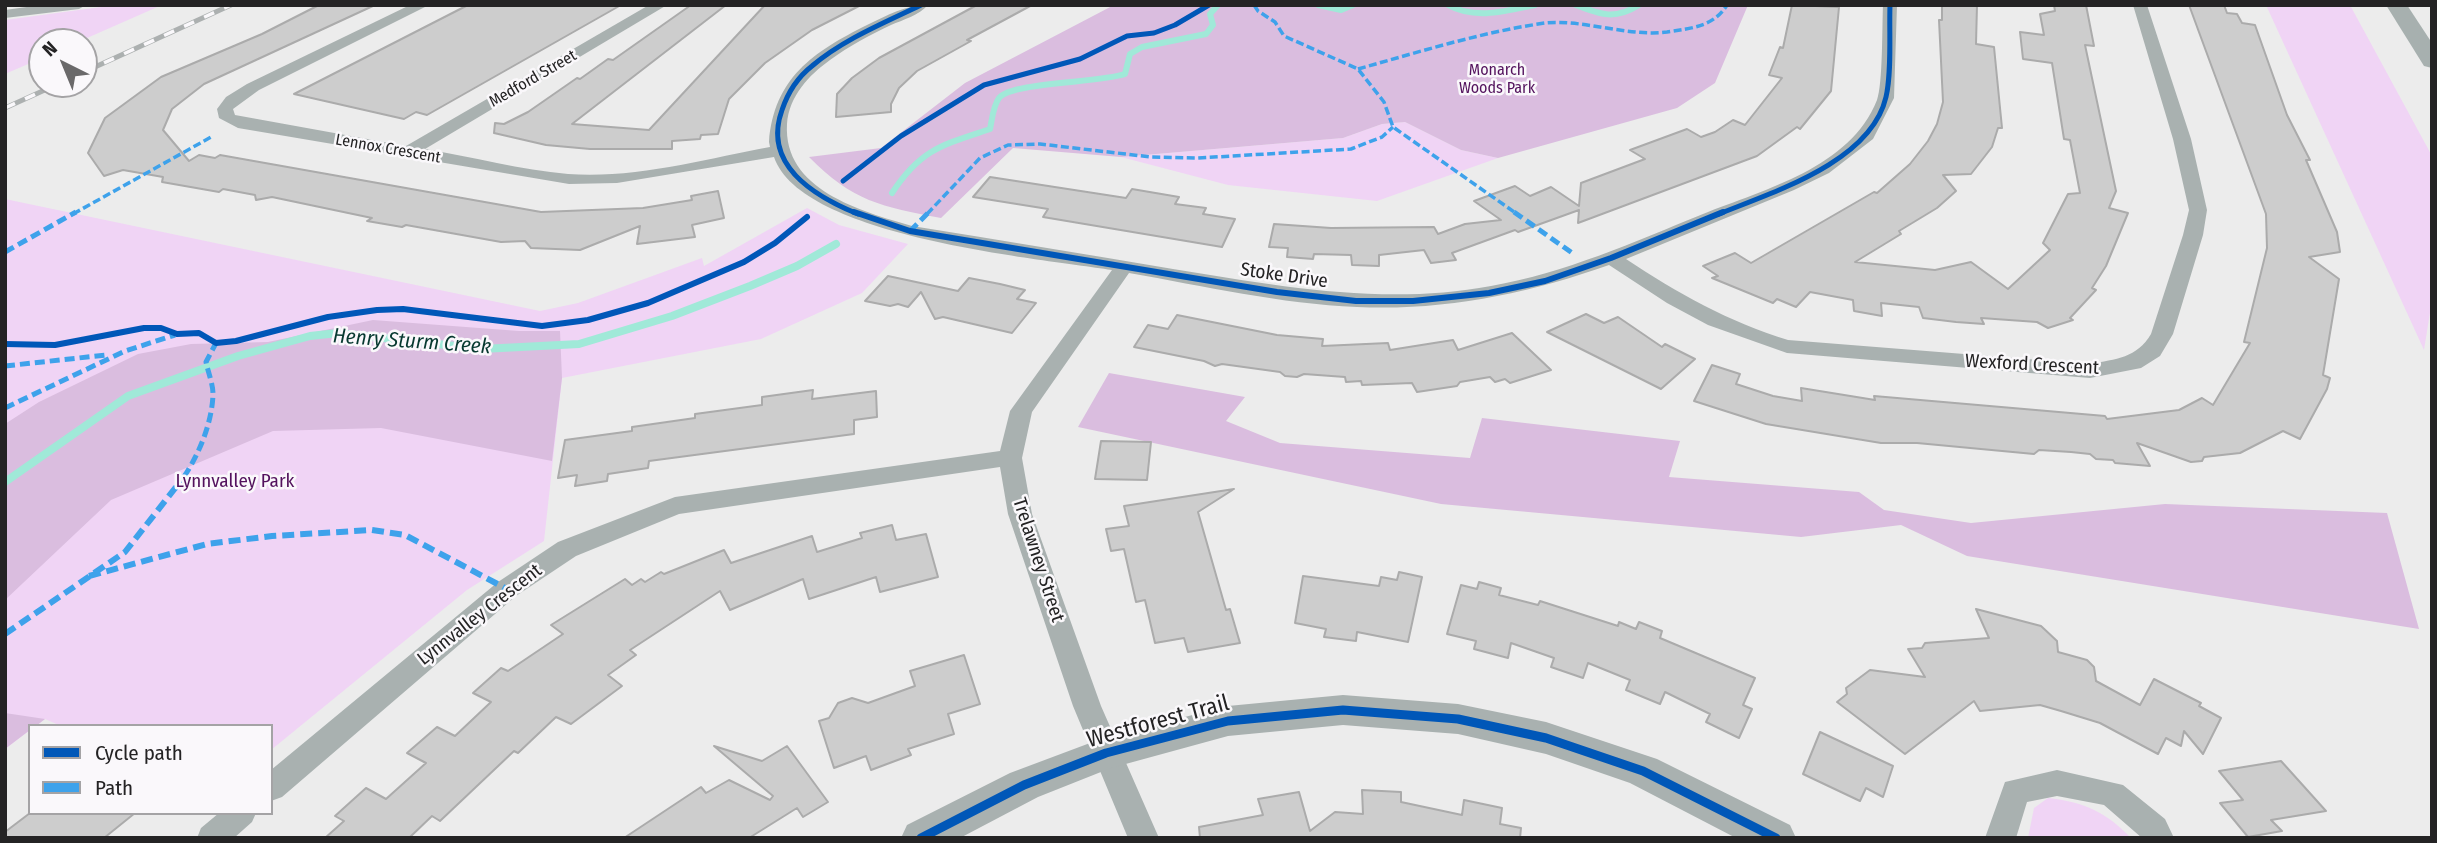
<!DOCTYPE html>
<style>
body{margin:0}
#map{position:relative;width:2437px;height:843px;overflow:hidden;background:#ececec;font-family:"Fira Sans Condensed",sans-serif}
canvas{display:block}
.frame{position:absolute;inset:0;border:7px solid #242324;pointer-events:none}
.legend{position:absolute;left:28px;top:724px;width:245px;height:91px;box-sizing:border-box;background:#faf8fb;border:2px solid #a4a3a5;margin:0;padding:9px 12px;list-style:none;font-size:21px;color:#242324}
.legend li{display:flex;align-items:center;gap:14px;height:35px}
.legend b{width:35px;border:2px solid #a4a3a5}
.north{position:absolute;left:28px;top:28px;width:70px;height:70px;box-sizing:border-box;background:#faf8fb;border:2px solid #a4a3a5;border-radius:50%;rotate:317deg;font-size:19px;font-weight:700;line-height:28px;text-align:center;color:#242324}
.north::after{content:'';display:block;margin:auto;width:24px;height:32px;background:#6a696a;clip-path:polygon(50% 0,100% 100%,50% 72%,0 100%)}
</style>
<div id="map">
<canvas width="2437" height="843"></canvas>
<div class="frame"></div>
<ul class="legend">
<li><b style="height:9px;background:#0057b8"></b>Cycle path</li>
<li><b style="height:9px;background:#3ea2eb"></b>Path</li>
</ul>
<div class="north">N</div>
</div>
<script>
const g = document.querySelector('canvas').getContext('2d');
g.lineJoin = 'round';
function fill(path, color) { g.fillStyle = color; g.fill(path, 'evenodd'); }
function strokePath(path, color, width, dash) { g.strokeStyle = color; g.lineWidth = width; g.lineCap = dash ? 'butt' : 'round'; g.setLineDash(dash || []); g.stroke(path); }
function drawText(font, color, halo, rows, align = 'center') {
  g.font = font + ' "Fira Sans Condensed",sans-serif'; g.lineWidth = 5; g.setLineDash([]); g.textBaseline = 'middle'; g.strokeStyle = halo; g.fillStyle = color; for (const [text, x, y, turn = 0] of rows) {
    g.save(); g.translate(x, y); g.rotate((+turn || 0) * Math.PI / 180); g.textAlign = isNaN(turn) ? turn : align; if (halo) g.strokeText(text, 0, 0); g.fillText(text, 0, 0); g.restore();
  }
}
const green = new Path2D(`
 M116 5H162L78 42H42V58L5 74V20Z
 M2266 5H2350L2432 156V300L2424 350Z
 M1405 122 1461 150 1498 158 1377 201 1228 185 1121 157 1343 138 1382 124Z
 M5 199 540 311 578 303 702 258 704 266 807 208 839 225 908 244 862 293 761 339 562 378 544 541 467 590 271 750V726H61L45 719 36 726H30V730L5 749Z
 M2048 798C2084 802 2106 812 2131 838H2028L2034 808Z`);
const forest = new Path2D(`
 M1114 5H1748L1715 83 1677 108 1498 158 1461 150 1405 122 1382 124 1343 138 1121 157 1013 148 941 218C882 207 852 201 809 157L881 148 965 83Z
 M373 320 519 331H560L562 378 552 461 381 428 273 431 111 500 5 600V424L39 402 138 354 191 344 268 342Z
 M1109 373 1245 397 1226 421 1280 443 1470 458 1482 418 1680 441 1669 477 1859 492 1884 510 1971 523 2165 504 2387 513 2419 629 1967 556 1901 525 1801 537 1441 504 1078 427Z
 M5 713 45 719 36 726H30V730L5 749Z`);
const streamFar1 = new Path2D(`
 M1318 5 1341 10 1353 5
 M1448 5C1475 20 1506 11 1535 5
 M1576 5C1601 15 1615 20 1639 5
 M892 193C921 149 942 145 990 129 992 120 993 106 999 98 1011 82 1099 83 1125 74L1130 54 1142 47 1206 34 1213 25 1210 14 1218 5`);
const stream = new Path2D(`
 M5 482 128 396 238 356 310 336 338 333 482 349 579 344 672 316 750 286 797 266 836 244`);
const building = new Path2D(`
 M319 5H375L204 84 172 109 163 130 189 161 199 155 215 158 220 155 541 212 643 208 692 200 691 196 718 191 724 218 692 225 695 237 637 244 640 226 580 250 531 248 525 241 501 242 406 225 402 227 367 221 372 218 272 197 256 200 255 195 223 189 219 192 162 182 163 177 123 170 104 176 88 153 105 118 161 77 262 34Z
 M468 5H621L427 115 416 112 404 119 294 94Z
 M691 5H726L572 124 649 130 765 5H861L812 30 765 63 729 99 718 134 701 135 700 139 672 141V149H590L546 145 494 133 495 123 504 124 528 112 577 78 580 79 608 59 613 60Z
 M977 5H1032L967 40 971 41 917 71 899 88 891 104V112L836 117 837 94 852 78 879 58Z
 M1792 5 1839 7 1831 91 1800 129 1797 127 1757 156 1578 223 1579 210 1518 232 1515 230 1452 253 1456 260 1431 263 1424 250 1379 255V266L1352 265 1351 255 1314 254 1313 259 1287 257 1288 248 1269 247 1274 224 1331 228 1434 227 1438 234 1465 224 1501 220 1474 201 1515 186 1530 196 1551 187 1579 206 1581 183 1645 159 1630 150 1687 129 1701 137 1715 132 1733 120 1745 125 1782 78 1769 75 1780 47 1783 48Z
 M1942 5H1977L1976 44 1994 47 2002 128H1998L1992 147 1971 174 1943 175 1956 191 1937 208 1899 231 1901 234 1855 262 1935 270 1971 262 2008 289 2050 250 2043 243 2068 194 2080 193 2070 140 2064 139 2052 63 2023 59 2020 32 2044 35 2040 14 2055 11 2054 5H2086L2094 46 2085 45 2116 191 2109 208 2128 213 2106 266 2092 288 2096 290 2070 318 2073 320 2048 328 2037 322 1981 318 1984 324 1956 322 1923 318 1919 307 1881 303 1882 316 1854 311 1853 300 1810 292 1796 307 1777 299 1773 303 1712 278 1718 276 1703 266 1735 253 1751 263 1874 192 1877 193 1910 164 1928 141 1937 124 1943 102 1939 20H1942Z
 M2189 5H2224L2227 13 2237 14 2242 23 2255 25 2287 115 2310 160H2306L2337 232 2340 252 2309 257 2339 279 2323 375 2330 378 2327 389 2300 439 2283 431 2240 453 2204 457 2202 461 2191 462 2137 443 2150 466 2115 463 2113 460 2096 459 2090 454 2071 452 2039 450 2034 454 1917 443H1881L1766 424 1694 401 1712 365 1740 374 1736 384 1773 396 1802 401 1801 388 1875 400 1874 396 2105 416 2107 419 2179 410 2202 398 2213 405 2250 343 2244 342 2267 248 2266 214Z
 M990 177 1126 198 1132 189 1179 197 1175 204 1206 208 1203 214 1235 219 1222 247 1043 217 1048 209 973 197Z
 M888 276 958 291 969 278 1000 284 1025 290 1017 299 1036 303 1012 333 943 317 935 319 921 292 908 307 898 304 890 306 865 301Z
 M1586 314 1604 323 1618 317 1662 347 1665 344 1695 359 1661 389 1547 332Z
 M1177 315 1277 335 1323 339 1322 346 1388 343 1390 350 1453 340 1458 350 1512 333 1551 370 1510 383 1505 379 1495 382 1490 377 1460 382 1457 386 1417 392 1412 383 1362 385 1361 381 1346 382 1345 377 1304 374 1297 377 1285 376 1280 372 1222 364 1215 366 1204 361 1134 347 1148 325 1168 329Z
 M813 390 812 399 876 391 877 417 854 420V434L649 461 648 468 608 474 607 481 575 486 577 475 558 478 565 440 632 431V427L695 418V414L762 405V397Z
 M1101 441 1151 442 1147 480 1095 479Z
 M1234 489 1198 512 1226 610 1230 609 1240 643 1188 652 1184 638 1155 643 1145 600 1136 602 1124 549 1111 551 1106 529 1129 526 1124 506Z
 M892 525 896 540 926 534 938 577 880 592 876 577 809 599 803 579 730 610 720 591 630 650 636 655 608 675 622 686 571 724 556 717 518 753 514 751 440 821 432 816 409 838H325L344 821 335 816 366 788 386 799 426 763 407 753 437 727 455 736 491 702 473 693 501 668 508 671 563 634 551 625 625 579 632 585 641 579 645 582 661 572 664 574 724 550 731 563 812 536 817 552 862 538 860 533Z
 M1399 572 1422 577 1408 642 1357 632 1356 641 1324 637 1326 629 1295 623 1303 576 1379 586 1381 577 1397 580Z
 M1479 582 1501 588 1499 595 1538 605 1540 601 1618 626 1619 622 1636 629 1639 622 1662 631 1660 638 1755 678 1743 705 1752 709 1739 738 1706 722 1710 714 1665 692 1660 704 1626 690 1630 680 1588 663 1583 678 1551 667 1554 658 1511 643 1508 658 1474 649 1476 641 1447 634 1461 585 1477 589Z
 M1976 609 2041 626 2057 641 2058 652 2087 660 2094 667 2096 681 2140 705 2154 679 2201 703 2199 706 2221 718 2203 754 2184 731 2181 746 2166 738 2158 754 2100 723 2061 711 2040 705 1980 711 1974 701 1905 754 1837 702 1847 694 1846 688 1870 670 1925 677 1908 649 1922 648 1925 643 1989 638Z
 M964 655 980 704 948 714 954 734 908 749 911 755 871 770 866 756 834 768 819 721 829 718 838 703 852 698 868 703 915 686 910 671Z
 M1820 732 1893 766 1883 797 1866 788 1860 801 1803 774Z
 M714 746 762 761 787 746 828 802 803 817 797 808 749 838H624L701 787 706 793 729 780 770 800 773 796Z
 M2281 761 2326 811 2271 820 2282 831 2248 837 2220 803 2243 800 2219 771Z
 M1362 790 1401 792V802L1462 815 1464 800 1502 808 1500 824 1521 828 1520 838H1200L1199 827 1263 815 1258 799 1299 792 1310 831 1335 812 1363 814Z
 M30 813H135L104 838H5V832Z`);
const minor = new Path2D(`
 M41 5H86L79 9 5 18V10Z
 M410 5H429L259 90 233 109 235 115 406 146 649 5H667L425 149C473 157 521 170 568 174 635 179 705 159 770 147L769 142C774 78 813 52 867 25 888 15 905 5 928 5 919 15 903 20 891 25 870 35 849 46 830 60 809 75 789 96 787 124 783 190 861 211 912 226 999 240 1086 254 1173 269 1279 286 1384 306 1491 286 1565 273 1634 242 1703 214 1765 189 1850 168 1877 100 1883 84 1882 26 1883 5H1897L1894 98 1873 139 1829 173 1794 190 1626 259C1677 293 1729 322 1788 340L2090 364C2116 359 2137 358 2151 334L2183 235 2189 210 2173 139 2133 5H2147L2191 139 2207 210 2203 235 2173 334 2160 356 2141 368 2090 378 1787 353 1708 325 1667 303 1609 265C1527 294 1444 311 1357 307 1281 304 1204 286 1129 273L1032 412 1022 458 1032 514 1101 706 1159 838H1128L1073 706 1008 514 1000 467 679 514 576 556 516 596 282 797 271 801V770L498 582 558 542 675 497 1000 451 1010 411 1112 270C1036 258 801 237 774 157L617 183 569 184 238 128 219 118 217 109 226 97 247 84Z
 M2057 770 2123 785 2165 819 2174 838H2142L2104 805 2057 796 2027 802 2016 838H1985L2005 782Z
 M219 813H256L252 822 234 838H197L201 828Z`);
const tertiary = new Path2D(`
 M1343 695 1458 704 1546 722 1657 759 1790 825 1796 838H1736L1630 783 1546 754 1458 734 1343 725 1228 736 1111 768 1038 797 960 838H901L907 825 1010 773 1106 737 1228 706Z`);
const secondary = new Path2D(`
 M2386 5H2407L2432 43V68L2424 66Z`);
const rail = new Path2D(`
 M84 72 231 5
 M5 108 58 84`);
const quietFar2 = new Path2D(`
 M1254 5 1258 11 1275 22 1284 36 1358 69 1384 102 1393 127 1517 214
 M1358 69C1419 52 1482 32 1545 23 1583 19 1628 37 1667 32 1692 28 1713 27 1727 5
 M73 214 213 136
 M927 214 980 158 1008 145 1040 144 1151 157 1198 158 1351 149 1382 137 1393 127`);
const quietFar1 = new Path2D(`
 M1514 212 1575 255
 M910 231 929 212
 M5 252 76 212
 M5 366 106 355
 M5 408 125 351 175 335
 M175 489C195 464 212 427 213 394 213 384 208 372 206 362L216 343`);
const quiet = new Path2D(`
 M89 576 207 544 272 536 372 530 405 535 507 589
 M5 634 125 552 176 487`);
const cyclewayFar2 = new Path2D(`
 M843 181 901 136 984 85 1080 59 1127 36 1154 33 1175 25 1209 5
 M858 214C814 196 762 165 782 110 788 92 798 77 812 66 844 39 884 23 921 5
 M1719 214C1773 192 1871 162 1886 97 1892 72 1889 32 1890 5`);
const cyclewayFar1 = new Path2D(`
 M854 212 910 231 1277 292 1356 301H1413L1489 293 1545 281 1611 258 1723 212
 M5 344 55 345 144 328H161L177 334 199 333 216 343 236 341 328 317 377 310 403 309 542 326 588 320 648 303 744 262 775 243 807 217`);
const cycleway = new Path2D(`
 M921 838 1024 785 1106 753 1228 721 1343 710 1458 719 1546 738 1643 771 1776 838`);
const farParknames = [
 ["Monarch",1497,71],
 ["Woods Park",1497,89]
];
const farStreetnames = [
 ["Medford Street",533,79,-30],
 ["Lennox Crescent",388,149,10]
];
const streetNames = [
 ["Stoke Drive",1284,276,8],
 ["Wexford Crescent",2032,365,3],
 ["Trelawney Street",1038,560,72],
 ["Lynnvalley Crescent",480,615,-38]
];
const parkNames = [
 ["Lynnvalley Park",235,482]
];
const waterNames = [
 ["Henry Sturm Creek",412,342,4]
];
const nearStreetnames = [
 ["Westforest Trail",1158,722,-15]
];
fill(green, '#f0d4f5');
fill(forest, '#dabddf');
strokePath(streamFar1, '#a0e9d8', 6);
strokePath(stream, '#a0e9d8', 8);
fill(building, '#cdcdcd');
strokePath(building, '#ababab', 2);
fill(minor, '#a9b1b0');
fill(tertiary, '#a9b1b0');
fill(secondary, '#a7b0af');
strokePath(rail, '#acb0b0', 5);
strokePath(rail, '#faf8fb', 3.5, [11]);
strokePath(quietFar2, '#3ea2eb', 3.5, [8, 3.5]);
strokePath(quietFar1, '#3ea2eb', 5, [10, 5]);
strokePath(quiet, '#3ea2eb', 6, [12, 6]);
strokePath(cyclewayFar2, '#0057b8', 5);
strokePath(cyclewayFar1, '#0057b8', 6);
strokePath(cycleway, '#0057b8', 9);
drawText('16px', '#53125d', '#faf8fb', farParknames);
drawText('16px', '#242324', '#faf8fb', farStreetnames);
drawText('19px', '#242324', '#faf8fb', streetNames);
drawText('19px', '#53125d', '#faf8fb', parkNames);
drawText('italic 21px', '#073930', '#faf8fb', waterNames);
drawText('23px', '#242324', '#faf8fb', nearStreetnames);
</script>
